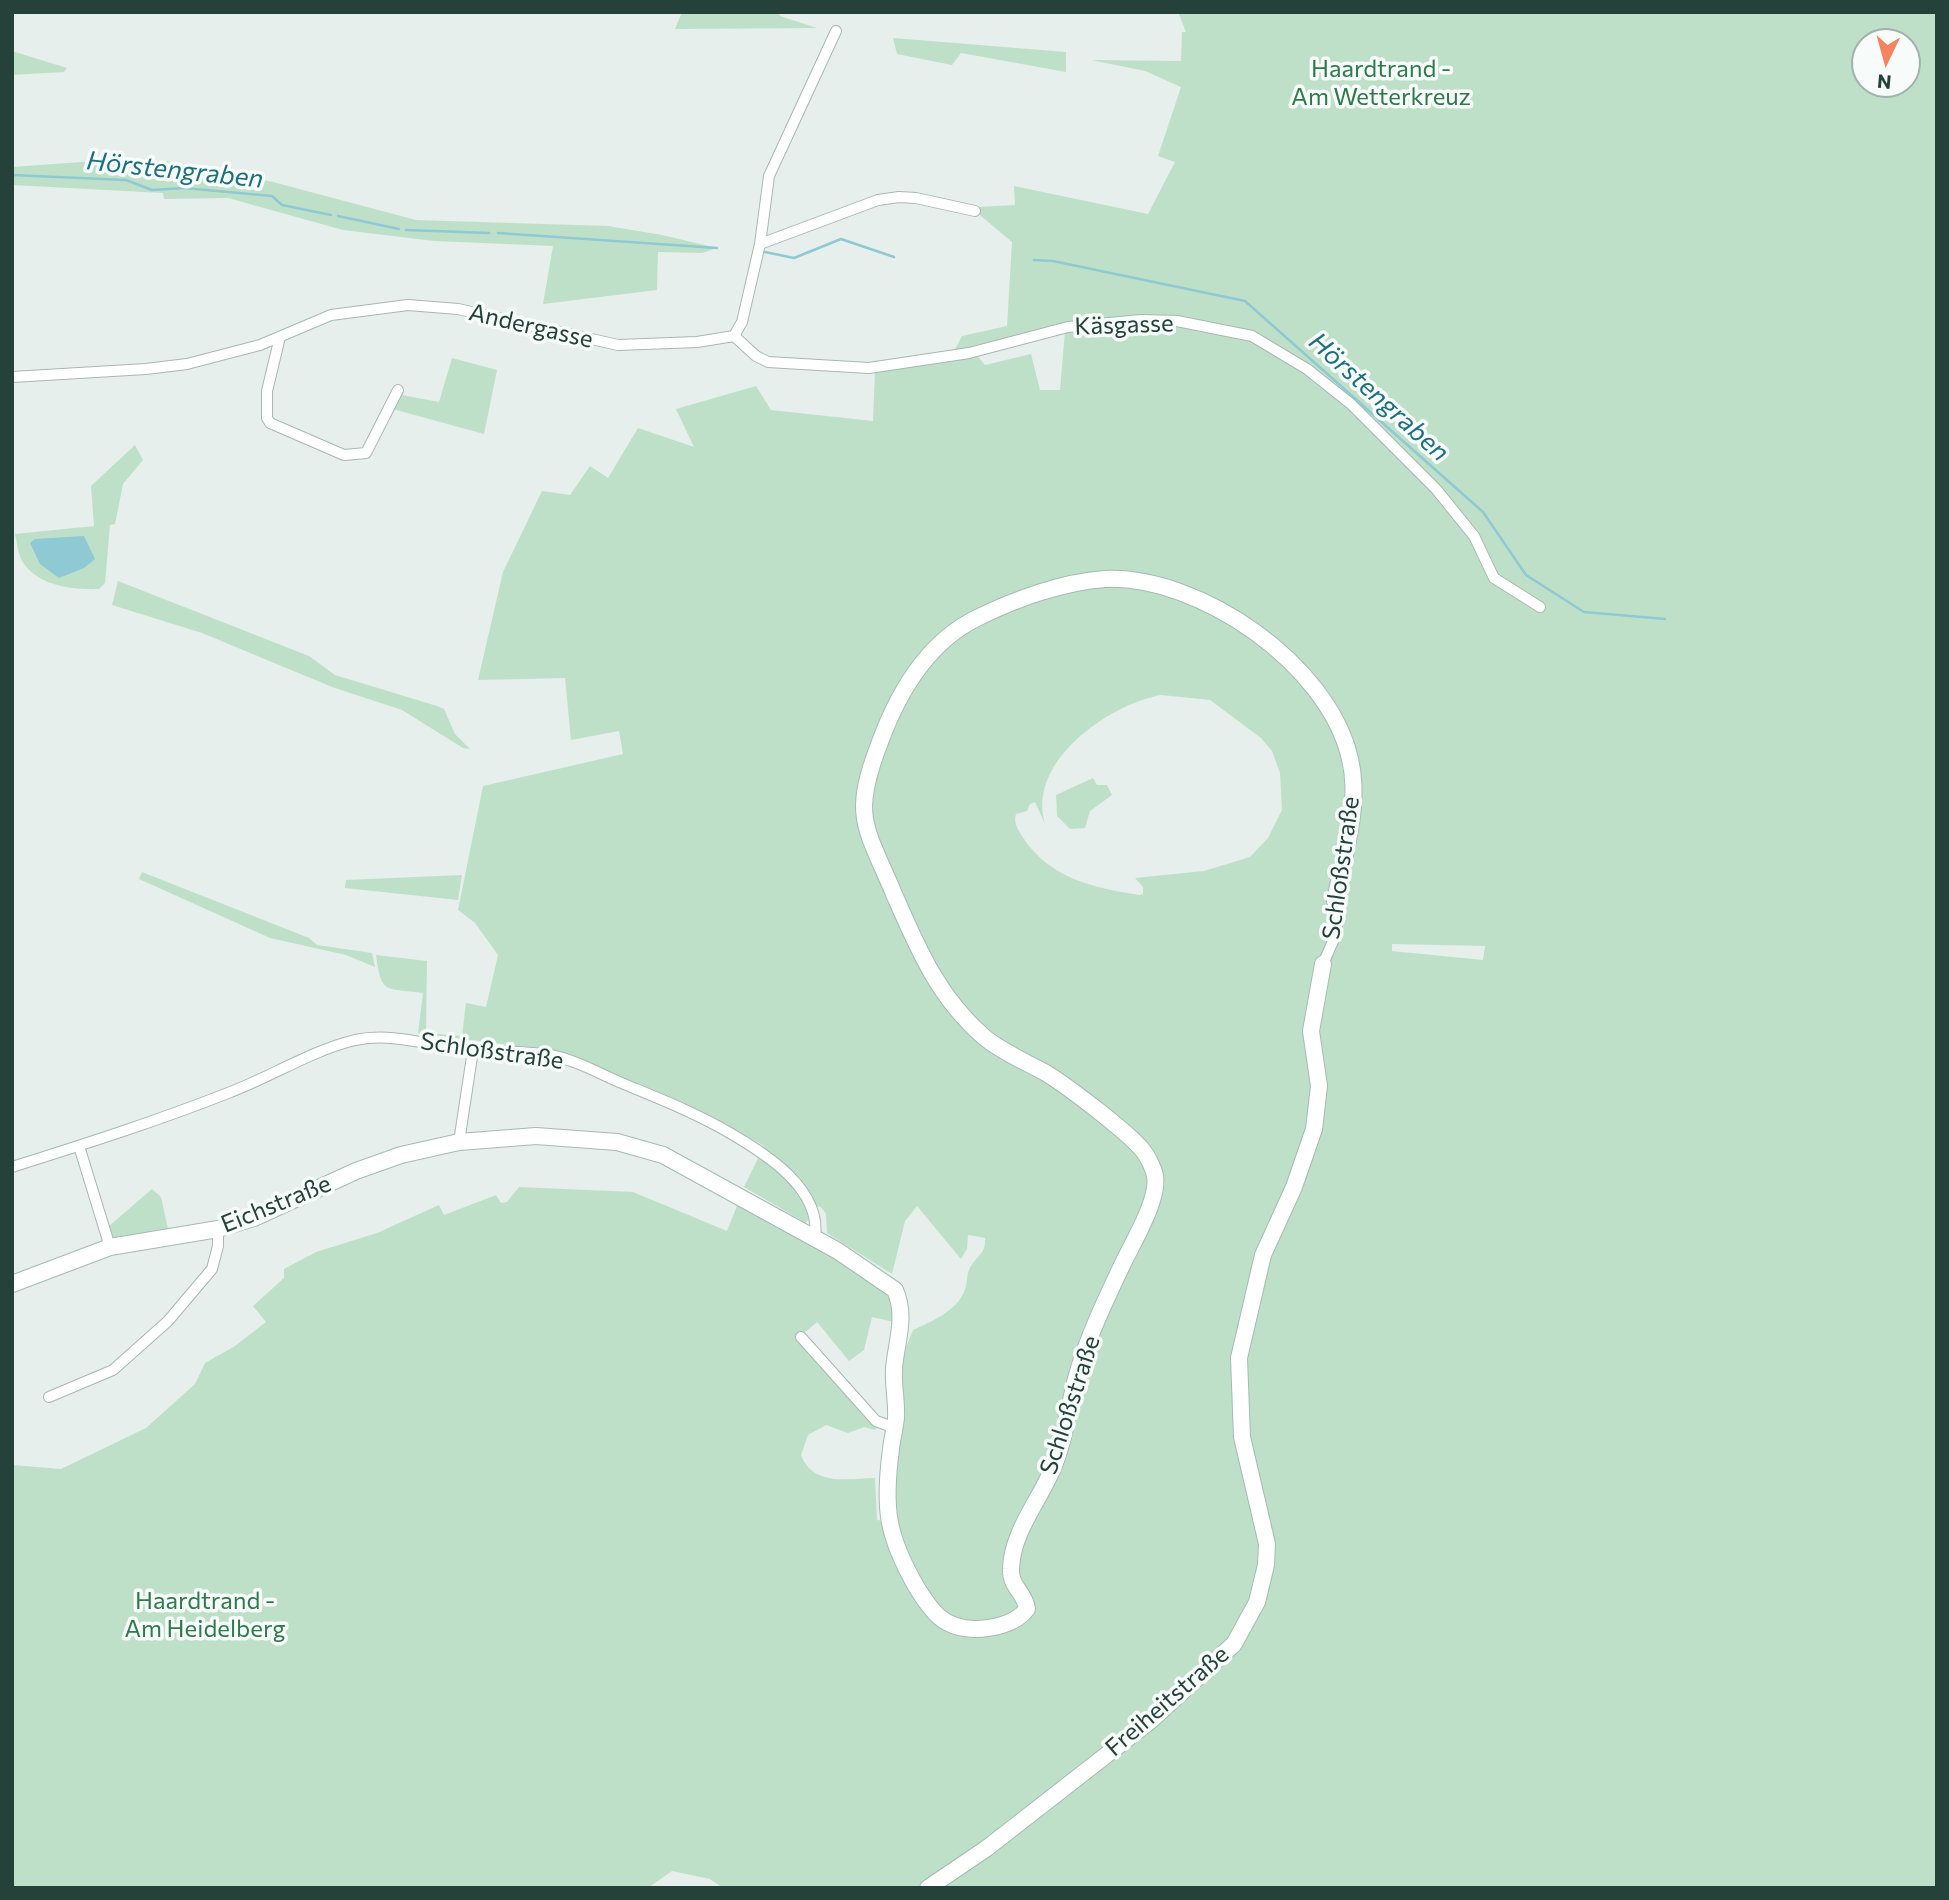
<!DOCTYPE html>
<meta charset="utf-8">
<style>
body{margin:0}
#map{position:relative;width:1949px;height:1900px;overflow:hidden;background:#e6efeb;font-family:Commissioner,sans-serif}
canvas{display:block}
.frame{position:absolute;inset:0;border:14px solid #24423a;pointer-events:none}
.north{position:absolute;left:1851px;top:28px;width:70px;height:70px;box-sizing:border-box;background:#f7fbf9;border:2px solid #a3b1ad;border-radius:50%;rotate:185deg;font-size:19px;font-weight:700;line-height:28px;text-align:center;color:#24423a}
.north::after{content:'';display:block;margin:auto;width:24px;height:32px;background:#f4845f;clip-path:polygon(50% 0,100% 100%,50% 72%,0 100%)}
</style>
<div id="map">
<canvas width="1949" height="1900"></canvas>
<div class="frame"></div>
<div class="north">N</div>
</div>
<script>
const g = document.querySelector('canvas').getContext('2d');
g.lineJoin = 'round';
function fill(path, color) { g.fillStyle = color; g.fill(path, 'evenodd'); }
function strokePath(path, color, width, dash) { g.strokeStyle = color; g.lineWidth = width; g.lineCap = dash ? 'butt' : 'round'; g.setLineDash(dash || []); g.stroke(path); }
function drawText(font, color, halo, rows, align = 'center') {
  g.font = font + ' Commissioner,sans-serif'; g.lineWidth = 7; g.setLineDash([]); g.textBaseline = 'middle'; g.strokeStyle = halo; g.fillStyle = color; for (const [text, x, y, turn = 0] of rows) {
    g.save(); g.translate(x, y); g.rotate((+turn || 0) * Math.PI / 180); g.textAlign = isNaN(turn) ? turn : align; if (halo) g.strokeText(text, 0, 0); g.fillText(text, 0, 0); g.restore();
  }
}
const green = new Path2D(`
 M682 12H779L780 16 817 28 675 29Z
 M1178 12H1937V1888H723L710 1879 672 1871 648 1888H12V1465L61 1469 146 1428 195 1384 205 1363 235 1346 266 1322 253 1306 284 1278V1269L316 1252 377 1233 439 1205 444 1215 496 1195 501 1203 507 1202 519 1187 633 1192 727 1231 739 1201 836 1256 885 1290 893 1306 894 1322 872 1317 864 1350 849 1361 817 1322 796 1340 879 1426 875 1430 864 1427 848 1433 826 1425 808 1435 801 1455C813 1486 846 1479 875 1478L877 1520 894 1522 901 1360 913 1330C931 1322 956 1311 964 1292 968 1283 966 1273 971 1266 978 1255 986 1253 985 1238L968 1235 967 1249 961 1259 917 1206 905 1221 892 1274 827 1233 826 1214 821 1207 815 1206 806 1223 744 1187 764 1146 711 1116 547 1050 418 1033 423 993C386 988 381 995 376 955L427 961 426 1033 462 1036 466 1003 486 1007 498 955 475 923 458 910 483 786 623 754 619 731 571 740 565 678 478 680 503 572 542 491 570 495 590 466 608 478 638 428 694 447 676 409 756 386 771 410 873 421 875 371 975 353 985 365 1031 354 1040 390H1060L1065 331 1130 317 953 353 962 336 1007 326 1012 242 975 211 977 207 1015 205 1014 186 1148 214 1175 162 1158 156 1181 87 1145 71 1091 60 1181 61 1182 32H1186ZM1865 42H1907V84H1865ZM1161 695 1210 700 1261 738 1272 751 1280 773 1282 810 1268 838 1250 857 1204 871 1135 878 1143 887V894L1140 895C1095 888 1051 879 1024 839 1019 831 1013 824 1016 814L1027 811 1030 804 1035 802 1046 826C1024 764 1107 705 1161 695ZM1392 944 1485 946 1483 960 1392 951Z
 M893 38 1066 52V72L961 53 952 65 897 54Z
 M12 51 67 68 64 72 12 75Z
 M124 159 165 162 164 183 166 161 273 182 416 220 608 226 662 235 717 248 702 253 658 252 657 290 543 304 553 246 434 241 343 230 228 198 164 199 163 193 12 185V167Z
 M452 358 497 370 484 434 389 408 396 390 402 395 439 402Z
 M135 445 143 460 123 484 115 524 110 525 105 583 99 589C73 590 37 586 22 561 18 554 17 542 15 534L94 526 91 486Z
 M118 581 309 656 335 675 437 706 444 709 455 734 470 749 463 748 402 710 332 687 202 633 112 605Z
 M1093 778 1097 785H1107L1112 795 1090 811 1085 828 1070 829 1057 816 1056 795Z
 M142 872 309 938 317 945 372 953 375 967 346 955 270 938 139 879Z
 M462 875 458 900 345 888 346 880Z
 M152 1189 161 1197 168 1229 113 1238 109 1226Z`);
const water = new Path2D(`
 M84 536 95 559 84 568 59 578 40 564 30 543 35 539Z`);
const stream = new Path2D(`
 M12 175 126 180 152 190 184 188 272 196 282 205 331 215
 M338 216 399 229
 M406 230 489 233
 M498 233 717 248
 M765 252 794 258 841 239 894 257
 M1034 260 1053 261 1245 301 1483 512 1526 575 1584 612 1665 619`);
const street = new Path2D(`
 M760 244 878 200 899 197 916 198 975 211
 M734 336 756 356 768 362 869 368 969 353 1068 327 1141 320 1177 321 1252 336 1307 369 1351 404 1436 489 1474 536 1494 578 1540 607
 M280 337 267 391V418L270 423 344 455 366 453 398 390
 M12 377 146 369 187 364 260 345 331 315 408 305 458 309 618 345 697 342 734 336 742 322 760 244 769 176 836 31
 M1323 964 1337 932 1335 901
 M459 1142 473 1050
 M79 1146 110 1247
 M12 1167C85 1144 157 1121 228 1093 271 1077 310 1051 355 1040 390 1033 421 1043 455 1048 486 1052 518 1050 550 1055 576 1060 600 1074 624 1084 660 1099 696 1113 730 1133 766 1154 822 1189 815 1238
 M801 1337 876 1421 895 1428
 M49 1397 113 1370 168 1321 212 1269 218 1246V1229`);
const secondary = new Path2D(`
 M12 1284 110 1247 218 1229 254 1218 356 1171 401 1155 459 1142 536 1136 617 1142 663 1155 838 1251 895 1290C907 1317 896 1342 894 1369 893 1386 897 1402 896 1418 895 1428 892 1439 891 1449 883 1509 887 1536 917 1588 932 1612 943 1628 974 1629 992 1629 1016 1624 1027 1609 1025 1592 1010 1587 1011 1569 1012 1530 1042 1498 1055 1463 1066 1435 1069 1404 1077 1375 1088 1336 1107 1297 1125 1259 1135 1239 1159 1198 1155 1176 1154 1170 1148 1157 1144 1152 1131 1134 1067 1086 1046 1073 1026 1062 1002 1052 984 1037 938 997 918 949 894 894 865 825 851 817 880 742 898 693 928 642 977 618 1015 599 1063 582 1105 579 1200 575 1329 665 1350 759 1361 806 1344 854 1335 901
 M928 1888 987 1848 1150 1721 1234 1644 1257 1602 1266 1565 1267 1544 1242 1437 1239 1358 1263 1255 1294 1187 1314 1129 1319 1086 1311 1031 1323 964`);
const parkNames = [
 ["Haardtrand -",1381,69],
 ["Am Wetterkreuz",1381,97],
 ["Haardtrand -",205,1601],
 ["Am Heidelberg",205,1629]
];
const streetNames = [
 ["Käsgasse",1124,325,-2],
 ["Andergasse",531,326,13],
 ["Schloßstraße",1341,868,-82],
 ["Schloßstraße",492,1051,8],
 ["Eichstraße",276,1204,-22],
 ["Schloßstraße",1070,1405,-72],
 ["Freiheitstraße",1167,1701,-41]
];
const waterNames = [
 ["Hörstengraben",175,170,6],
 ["Hörstengraben",1379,397,42]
];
fill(green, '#bfe0c8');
fill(water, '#8ec9d4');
strokePath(stream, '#8ec9d4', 2.5);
strokePath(street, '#a8b8b2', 12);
strokePath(secondary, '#a4bbb3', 18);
strokePath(street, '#fff', 10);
strokePath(secondary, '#fff', 16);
drawText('24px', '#2d7a4b', '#f7fbf9', parkNames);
drawText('24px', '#24423a', '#f7fbf9', streetNames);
drawText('italic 26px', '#1c6f80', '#f7fbf9', waterNames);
</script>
